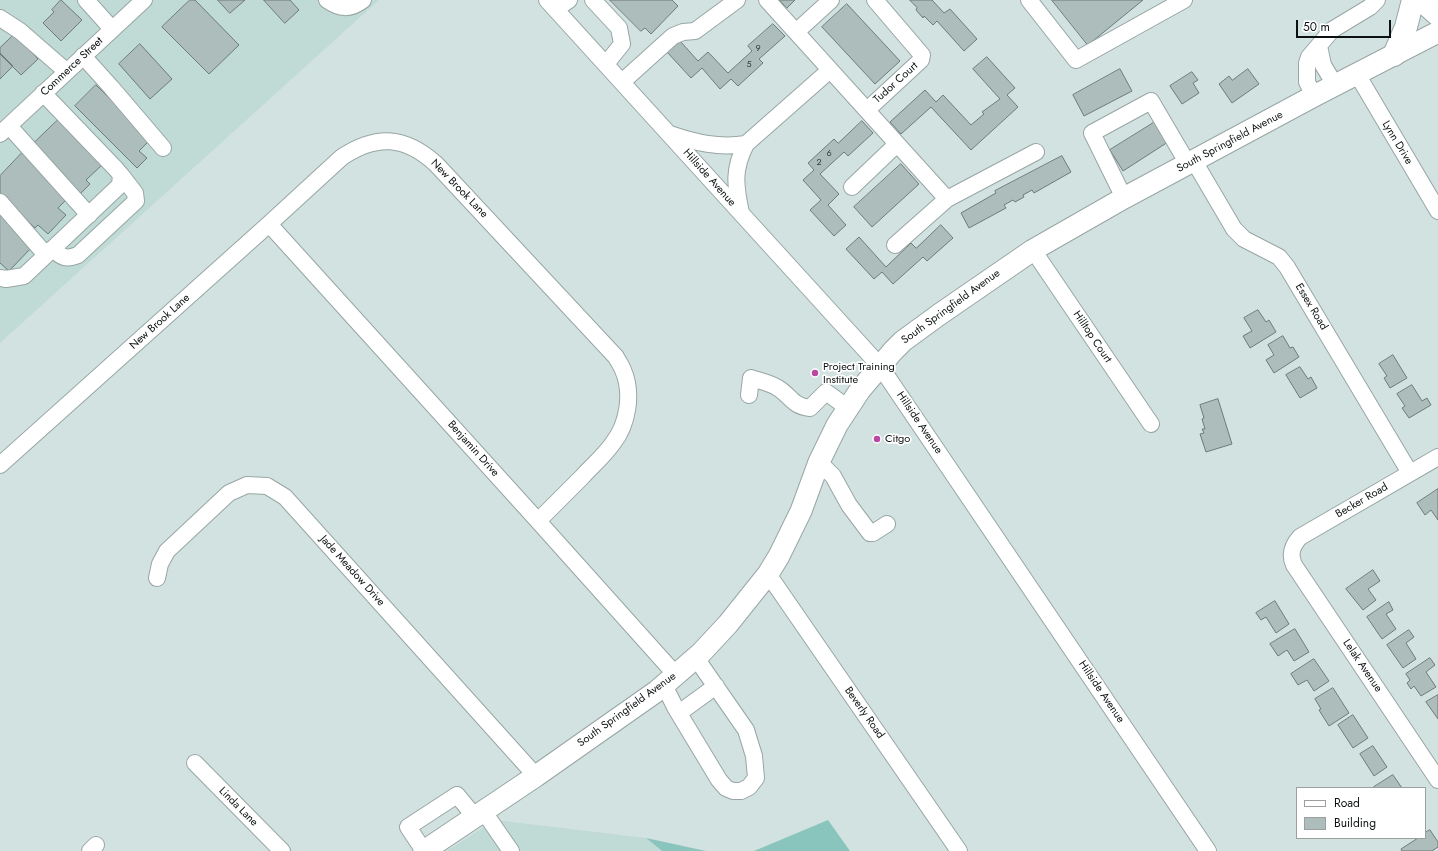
<!DOCTYPE html>
<style>
body{margin:0}
#map{position:relative;width:1438px;height:851px;overflow:hidden;background:#d2e2e0;font-family:Jost,sans-serif}
canvas{display:block}
.legend{position:absolute;left:1296px;top:787px;width:130px;height:52px;box-sizing:border-box;background:#fff;border:1px solid #9d9f9f;margin:0;padding:5px 7px;list-style:none;font-size:12px;color:#0b1010}
.legend li{display:flex;align-items:center;gap:8px;height:20px}
.legend b{width:20px;border:1px solid #9d9f9f}
.scale{position:absolute;left:1296px;top:20px;width:95px;height:18px;box-sizing:border-box;border:2px solid #0b1010;border-top:0;padding-left:5px;font-size:12px;line-height:14px;white-space:nowrap;color:#0b1010;-webkit-text-stroke:3px #fff;paint-order:stroke}
</style>
<div id="map">
<canvas width="1438" height="851"></canvas>
<ul class="legend">
<li><b style="height:5px;background:#fff"></b>Road</li>
<li><b style="height:11px;background:#adbdbb"></b>Building</li>
</ul>
<div class="scale">50 m</div>
</div>
<script>
const g = document.querySelector('canvas').getContext('2d');
g.lineJoin = 'round';
function fill(path, color) { g.fillStyle = color; g.fill(path, 'evenodd'); }
function strokePath(path, color, width, dash) { g.strokeStyle = color; g.lineWidth = width; g.lineCap = dash ? 'butt' : 'round'; g.setLineDash(dash || []); g.stroke(path); }
function drawText(font, color, halo, rows, align = 'center') {
  g.font = font + ' Jost,sans-serif'; g.lineWidth = 3.5; g.setLineDash([]); g.textBaseline = 'middle'; g.strokeStyle = halo; g.fillStyle = color; for (const [text, x, y, turn = 0] of rows) {
    g.save(); g.translate(x, y); g.rotate((+turn || 0) * Math.PI / 180); g.textAlign = isNaN(turn) ? turn : align; if (halo) g.strokeText(text, 0, 0); g.fillText(text, 0, 0); g.restore();
  }
}
const built = new Path2D(`
 M0 0H379L0 343Z
 M495 820 646 838 662 851H447Z`);
const green = new Path2D(`
 M828 820 850 851H754Z
 M646 838 706 851H662Z`);
const building = new Path2D(`
 M61 0 82 20 61 41 43 23 54 12 52 10Z
 M190 0H195L239 45 209 74 162 27Z
 M218 0H245L230 13Z
 M264 0H290L299 10 285 23Z
 M610 0H672L678 6 651 34 645 28 641 31Z
 M780 0H795L787 8Z
 M910 0H932L944 13 950 9 977 39 964 51 937 21 933 25 924 16 923 18 916 10 917 8Z
 M1052 0H1143L1088 45Z
 M847 4 900 61 875 84 822 27Z
 M773 24 785 36 759 59 763 63 738 86 731 79 720 89 702 68 691 78 667 52 680 41 698 61 708 52 728 73 752 51 748 46Z
 M15 34 38 59 21 75 0 54V48Z
 M140 44 172 79 150 99 119 64Z
 M0 53 13 66 0 79Z
 M987 57 1015 88 1007 95 1018 107 971 150 931 107 901 134 890 122 925 90 936 102 943 95 971 125 984 114 982 112 1000 99 973 69Z
 M1120 69 1132 91 1084 116 1073 95Z
 M1248 69 1259 84 1232 103 1219 84 1229 76 1232 80Z
 M1192 72 1198 80 1193 83 1199 93 1182 104 1170 86Z
 M96 85 151 139 139 151 147 158 137 168 75 106Z
 M58 120 103 164 86 180 90 184 80 194 32 145Z
 M862 121 873 133 848 156 844 152 820 174 839 194 828 205 846 225 834 236 810 210 821 200 803 180 814 170 808 163 834 139 838 143Z
 M1155 122 1168 142 1123 171 1110 150Z
 M22 153 68 198 58 208 66 215 48 234 38 225 35 228 0 194V176Z
 M1062 156 1071 172 1034 193 1032 190 1023 195 1024 197 1015 202 1013 200 1004 205 1006 208 969 228 961 213 996 193 995 191Z
 M901 164 919 184 872 227 854 207Z
 M0 214 33 246 9 271 0 263Z
 M941 225 953 238 927 261 923 257 893 284 882 272 874 279 846 249 859 237 886 267 911 243 916 248Z
 M1258 310 1266 322 1269 320 1276 332 1250 348 1243 336 1252 331 1244 318Z
 M1283 336 1290 348 1293 347 1299 357 1274 373 1266 360 1274 355 1268 345Z
 M1393 355 1407 378 1390 388 1384 378 1387 376 1379 364Z
 M1300 367 1308 379 1311 377 1317 388 1300 398 1286 375Z
 M1412 385 1422 401 1427 398 1431 405 1409 418 1402 408 1405 406 1397 394Z
 M1218 399 1232 444 1206 452 1200 434 1204 433 1202 429H1205L1202 419 1204 418 1200 405Z
 M1438 489V520L1431 510 1425 515 1417 503Z
 M1373 570 1380 581 1368 589 1376 600 1363 610 1346 589Z
 M1275 601 1289 624 1276 633 1266 617 1261 620 1256 613Z
 M1389 602 1393 610 1386 614 1396 629 1382 639 1367 617Z
 M1295 629 1309 652 1294 661 1287 650 1278 656 1270 644Z
 M1409 630 1414 637 1406 643 1416 659 1403 668 1387 645Z
 M1430 658 1435 665 1426 672 1436 687 1421 696 1414 686 1411 689 1407 683 1410 680 1406 674Z
 M1314 659 1329 681 1314 691 1307 680 1298 685 1291 674Z
 M1333 688 1349 713 1329 726 1319 710 1321 709 1315 699Z
 M1438 695V719L1426 702Z
 M1353 715 1368 738 1353 748 1338 725Z
 M1373 746 1387 767 1374 776 1360 754Z
 M1393 775 1402 788H1375L1374 787Z
 M1430 830 1438 842V847L1432 851H1402L1401 849 1418 838H1425V833Z`);
const minor = new Path2D(`
 M86 0 112 29
 M327 0C340 9 350 10 363 0
 M547 0 880 366 1208 851
 M593 0 619 28 622 44 606 64
 M767 0 947 199
 M1029 0 1076 60 1184 0
 M556 9 569 0
 M0 18 20 31 66 71
 M796 32 831 0
 M1319 46 1323 65 1335 85
 M83 56 111 87 163 148
 M1357 74 1438 211
 M622 82 673 36 683 32 695 31 737 0
 M1314 96 1307 82V63L1309 57 1332 30 1370 7 1377 0
 M867 110 921 60 922 55 875 0
 M9 126 89 215
 M0 134 144 0
 M670 134C696 143 719 148 746 144
 M1194 161 1234 229 1244 239 1279 257 1287 267 1410 473
 M852 187 897 144
 M1124 198 1092 133 1151 101 1188 164
 M0 202 46 255
 M741 213C735 185 733 169 746 144L830 70
 M269 224 538 521 676 675
 M895 245 947 199 1036 152
 M52 249C62 257 65 260 78 255L136 201 135 193 121 175
 M1033 250 1151 424
 M0 278 6 279 24 276 120 185 121 175 116 169 43 93
 M749 395 751 378C760 381 771 383 778 388 791 396 792 406 810 408L826 392 848 408
 M1438 457 1300 537C1292 546 1289 554 1294 565L1438 780
 M819 462 833 476 849 505 870 533H873L887 524
 M0 465 269 224 342 157C377 134 405 136 436 164L616 357C618 361 621 365 623 370 633 393 628 424 613 443 604 456 592 466 582 477 567 492 553 506 538 521
 M768 574 959 851
 M157 578 160 564 167 551 229 493 247 485 267 486 285 497 536 776
 M664 685 675 707 719 780 726 788 733 791H741L749 787 756 778 754 756 746 730 696 658
 M679 713 716 686
 M195 763 282 851
 M484 812 511 851
 M90 851 96 845
 M424 851 408 827 457 795 475 817`);
const major = new Path2D(`
 M424 851 536 776 657 691 701 653 728 624 768 574 779 556 801 511 819 462 837 425 860 390 893 351 903 341 940 314 1033 250 1124 198 1314 96 1438 32`);
const highway = new Path2D(`
 M1427 0 1429 7 1438 15
 M1394 55 1406 27 1413 0`);
const markers = [
 [815,373,4,"#b948a3"],
 [877,439,4,"#b948a3"]
];
const numberNames = [
 ["9",758,49],
 ["5",749,65],
 ["6",829,154],
 ["2",819,163]
];
const streetNames = [
 ["Commerce Street",72,67,-43],
 ["Tudor Court",896,83,-42],
 ["South Springfield Avenue",1230,142,-28],
 ["Lynn Drive",1397,143,59],
 ["Hillside Avenue",709,178,48],
 ["New Brook Lane",459,189,46],
 ["South Springfield Avenue",951,307,-36],
 ["Essex Road",1311,307,59],
 ["New Brook Lane",160,322,-42],
 ["Hilltop Court",1092,337,56],
 ["Hillside Avenue",919,423,56],
 ["Benjamin Drive",473,449,48],
 ["Becker Road",1362,501,-30],
 ["Jade Meadow Drive",352,571,48],
 ["Lelak Avenue",1362,666,56],
 ["Hillside Avenue",1101,692,56],
 ["South Springfield Avenue",627,710,-36],
 ["Beverly Road",864,713,55],
 ["Linda Lane",238,807,45]
];
const poiNames = [
 ["Project Training",823,367],
 ["Institute",823,380],
 ["Citgo",885,439]
];
fill(built, '#c0dad6');
fill(green, '#89c5bd');
fill(building, '#adbdbb');
strokePath(building, '#6d7b79', 1);
strokePath(minor, '#97a6a4', 18);
strokePath(major, '#97a6a4', 23);
strokePath(highway, '#97a6a4', 24);
strokePath(minor, '#fff', 16);
strokePath(major, '#fff', 21);
strokePath(highway, '#fff', 22);
for (const [x, y, r, color] of markers) { const dot = new Path2D(); dot.arc(x, y, r, 0, 2 * Math.PI); g.fillStyle = color; g.fill(dot); strokePath(dot, '#fff', 1.5); }
drawText('9px', '#343b3b', null, numberNames);
drawText('11px', '#0b1010', '#fff', streetNames);
drawText('11px', '#0b1010', '#fff', poiNames, 'left');
</script>
